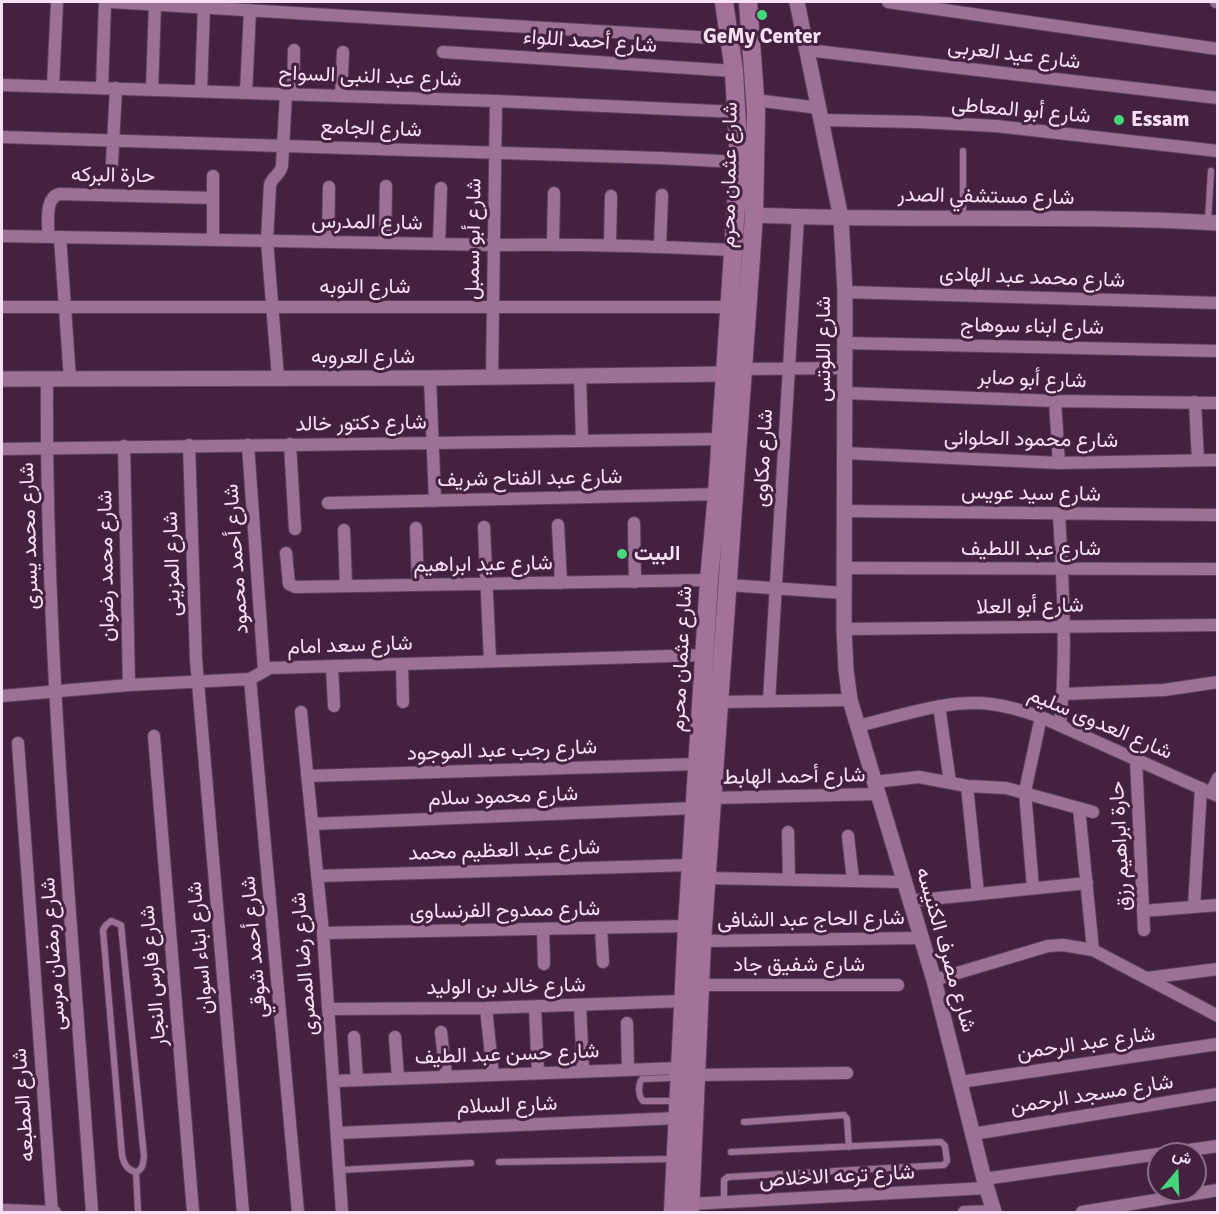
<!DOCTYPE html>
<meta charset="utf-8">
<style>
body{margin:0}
#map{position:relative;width:1219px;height:1214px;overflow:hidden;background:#442140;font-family:Signika,Vazirmatn,sans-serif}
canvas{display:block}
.frame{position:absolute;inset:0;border:3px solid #f7e0f3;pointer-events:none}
.north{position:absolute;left:1147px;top:1142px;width:60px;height:60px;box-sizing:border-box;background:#442140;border:2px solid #8c6d88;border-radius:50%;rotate:19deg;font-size:16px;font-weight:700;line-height:24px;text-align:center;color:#f7e0f3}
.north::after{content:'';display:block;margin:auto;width:21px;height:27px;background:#44d77a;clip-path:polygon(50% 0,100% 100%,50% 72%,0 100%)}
</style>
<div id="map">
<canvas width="1219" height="1214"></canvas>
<div class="frame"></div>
<div class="north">ش</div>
</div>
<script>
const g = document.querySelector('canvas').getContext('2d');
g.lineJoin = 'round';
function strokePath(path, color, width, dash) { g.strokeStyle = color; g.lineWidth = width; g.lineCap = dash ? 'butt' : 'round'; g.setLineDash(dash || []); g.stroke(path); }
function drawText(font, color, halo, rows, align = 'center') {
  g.font = font + ' Signika,Vazirmatn,sans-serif'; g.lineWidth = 6; g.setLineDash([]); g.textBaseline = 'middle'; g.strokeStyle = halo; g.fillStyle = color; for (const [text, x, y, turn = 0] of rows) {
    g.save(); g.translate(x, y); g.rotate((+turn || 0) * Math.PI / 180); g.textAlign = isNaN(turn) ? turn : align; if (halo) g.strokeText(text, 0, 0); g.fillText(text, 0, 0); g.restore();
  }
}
const service = new Path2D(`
 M963 217V151
 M1208 221 1211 171
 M676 1104 669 1101H643C638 1096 638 1084 642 1079L669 1078 678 1073
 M744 1122 844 1115 847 1119 849 1147
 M499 1162 672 1159
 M340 1170 471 1163
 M136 1172C127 1170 124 1164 122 1155L103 930 106 925 111 921 121 925 144 1157C143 1164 143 1169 136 1172L138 1212
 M724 1202V1180L728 1177 944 1165 947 1161 945 1146 941 1142 731 1152`);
const minor = new Path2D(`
 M111 2 730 39
 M888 2 1218 49
 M1216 2H1218
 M807 50 1218 98
 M443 52 734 71
 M2 85 496 101 737 112
 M53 86 57 2
 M102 88 105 2
 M152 90 155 4
 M201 91 204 7
 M246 93 250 10
 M293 94 294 50
 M341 96 343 52
 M755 100 819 108
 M821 120 918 122 996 126 1218 151
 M2 137 660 158 739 162
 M112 163 116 88
 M213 176V240
 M2 236 494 245C573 244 653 246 732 250
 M48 236C49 223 44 199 59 194L213 198
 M60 237 70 379
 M328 242 329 187
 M385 243 386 186
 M439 244 441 188
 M553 244 554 193
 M610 245 611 196
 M660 246 662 195
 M845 292 1218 303
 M2 307H728
 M845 343 1218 351
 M743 369 845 368
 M580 376 582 440
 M492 377 496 101
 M278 378 267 241 270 185C272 177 280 175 282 166L286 94
 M430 378 435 501
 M47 379C45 655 73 936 92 1212
 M845 393 1055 401 1218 403
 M1055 401 1059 463
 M1195 402 1198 460
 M290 444 295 529
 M189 445 196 659 243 1212
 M248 445 264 670
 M124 446 129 685
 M2 449 721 439
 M845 453 1059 463 1218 460
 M328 503 722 494
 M844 511 1218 515
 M1059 514C1063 585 1067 655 1060 725
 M634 523 635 582
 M558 525 561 583
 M484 527 490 661
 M416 528 418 585
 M344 530 346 586
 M286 553 289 584 295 587 709 580
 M844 568 1218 569
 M728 585 844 593
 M844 629 1218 625
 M402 664 403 702
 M332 667 334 706
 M250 679 298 1212
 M1063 694 1164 690 1218 682
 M2 696 129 685 250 679 270 668 704 655
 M769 701 798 217
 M720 702 850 700
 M939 706 950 782
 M301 712 323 933 342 1212
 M857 726C901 716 946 699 991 704 1008 706 1024 711 1041 717L1218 796
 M154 736 193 1212
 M18 743 52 1212
 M1136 759 1144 930
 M307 776 698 764
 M874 782 919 777 967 786 1006 788 1093 812
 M967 786 978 894
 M1211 793 1218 778
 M712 798 877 794
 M1079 808 1093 950
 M312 824 695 808
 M788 832 789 879
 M848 836 853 880
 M317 876 691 865
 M706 878 904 882
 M1033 888 1025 791 1041 717
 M910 901 1087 883
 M1194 907 1201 788
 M1143 911 1218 905
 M601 928 603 962
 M543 930 544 964
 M323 933 687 926
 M702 941 921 938
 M1147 978 1218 969
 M934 980 1048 946 1063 945 1093 950 1218 1016
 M700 985H898
 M580 1005 583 1071
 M535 1007 538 1073
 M486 1008 493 1075
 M329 1009 486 1008 683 1001
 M627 1023 628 1070
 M441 1032 446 1076
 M354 1037 357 1080
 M395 1037 398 1078
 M695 1075 847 1073
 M335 1081 680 1068
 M960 1082 1218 1044
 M338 1133 678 1118
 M973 1134 1218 1094
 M1160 1154 1218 1146
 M984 1179 1159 1154
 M690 1204 987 1188
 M2 1210 55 1212
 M964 1212 994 1211
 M1082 1212 1218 1190`);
const tertiary = new Path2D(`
 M797 2 841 218 845 292 844 629 846 670 850 700 934 980 984 1179 994 1212
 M754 215C908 222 1063 214 1218 223
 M2 379 430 378 724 374`);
const secondary = new Path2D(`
 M673 1212 687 926 709 580 717 494 739 162 734 71 724 2
 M690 1212 702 941 754 215 756 111 748 2`);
const markers = [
 [762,15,6,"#44d77a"],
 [1119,120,6,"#44d77a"],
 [622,554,6,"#44d77a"]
];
const poiNames = [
 ["GeMy Center",762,37,"center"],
 ["Essam",1131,120],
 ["البيت",634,554]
];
const streetNames = [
 ["شارع أحمد اللواء",590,42,4],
 ["شارع عيد العربى",1014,55,7],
 ["شارع عبد النبى السواح",370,77,2],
 ["شارع أبو المعاطى",1021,111,5],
 ["شارع الجامع",371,129,2],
 ["شارع عثمان محرم",730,175,-89],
 ["حارة البركه",113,176,1],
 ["شارع مستشفي الصدر",986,197,1],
 ["شارع المدرس",367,223,1],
 ["شارع أبو سمبل",474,239,-89],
 ["شارع محمد عبد الهادى",1032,278,2],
 ["شارع النوبه",365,287],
 ["شارع ابناء سوهاج",1032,327,1],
 ["شارع اللوتس",824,349,-90],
 ["شارع العروبه",363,357],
 ["شارع أبو صابر",1032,380,2],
 ["شارع دكتور خالد",361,424,-1],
 ["شارع محمود الحلوانى",1031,440,1],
 ["شارع مكاوى",764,458,-87],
 ["شارع عبد الفتاح شريف",530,479,-1],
 ["شارع سيد عويس",1031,494,1],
 ["شارع محمد يسرى",30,536,-92],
 ["شارع عبد اللطيف",1031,549],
 ["شارع أحمد محمود",237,559,-94],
 ["شارع المزينى",173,564,-92],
 ["شارع عيد ابراهيم",483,565,-1],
 ["شارع محمد رضوان",107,566,-91],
 ["شارع أبو العلا",1030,607,-1],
 ["شارع سعد امام",350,646,-2],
 ["شارع عثمان محرم",682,659,-87],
 ["شارع العدوى سليم",1100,724,23],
 ["شارع رجب عبد الموجود",502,751,-2],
 ["شارع أحمد الهابط",794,777,-1],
 ["شارع محمود سلام",503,797,-2],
 ["حارة ابراهيم رزق",1121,846,-93],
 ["شارع عبد العظيم محمد",504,851,-2],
 ["شارع ممدوح الفرنساوى",505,911,-1],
 ["شارع الحاج عبد الشافى",811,920,-1],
 ["شارع أحمد شوقي",255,947,-95],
 ["شارع ابناء اسوان",201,948,-95],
 ["شارع مصرف الكنيسه",945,950,74],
 ["شارع رمضان مرسى",54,954,-94],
 ["شارع رضا المصرى",305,964,-95],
 ["شارع شفيق جاد",799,965],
 ["شارع فارس النجار",154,976,-95],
 ["شارع خالد بن الوليد",506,987,-1],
 ["شارع عبد الرحمن",1086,1044,-8],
 ["شارع حسن عبد الطيف",507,1055,-2],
 ["شارع مسجد الرحمن",1092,1095,-9],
 ["شارع المطبعه",24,1105,-94],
 ["شارع السلام",507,1106,-2],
 ["شارع ترعه الاخلاص",837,1177,-3]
];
strokePath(service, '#5f405b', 8);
strokePath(minor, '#5f405b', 14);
strokePath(tertiary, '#5f405b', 17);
strokePath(secondary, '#5f405b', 20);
strokePath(service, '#9b7295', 6);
strokePath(minor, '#9b7295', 12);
strokePath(tertiary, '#9b7295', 15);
strokePath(secondary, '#a2729b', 18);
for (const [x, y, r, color] of markers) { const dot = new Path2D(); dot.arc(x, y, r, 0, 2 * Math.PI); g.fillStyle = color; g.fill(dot); strokePath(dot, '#442140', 2); }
drawText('bold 21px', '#f7e0f3', '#442140', poiNames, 'left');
drawText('21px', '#f7e0f3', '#442140', streetNames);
</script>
